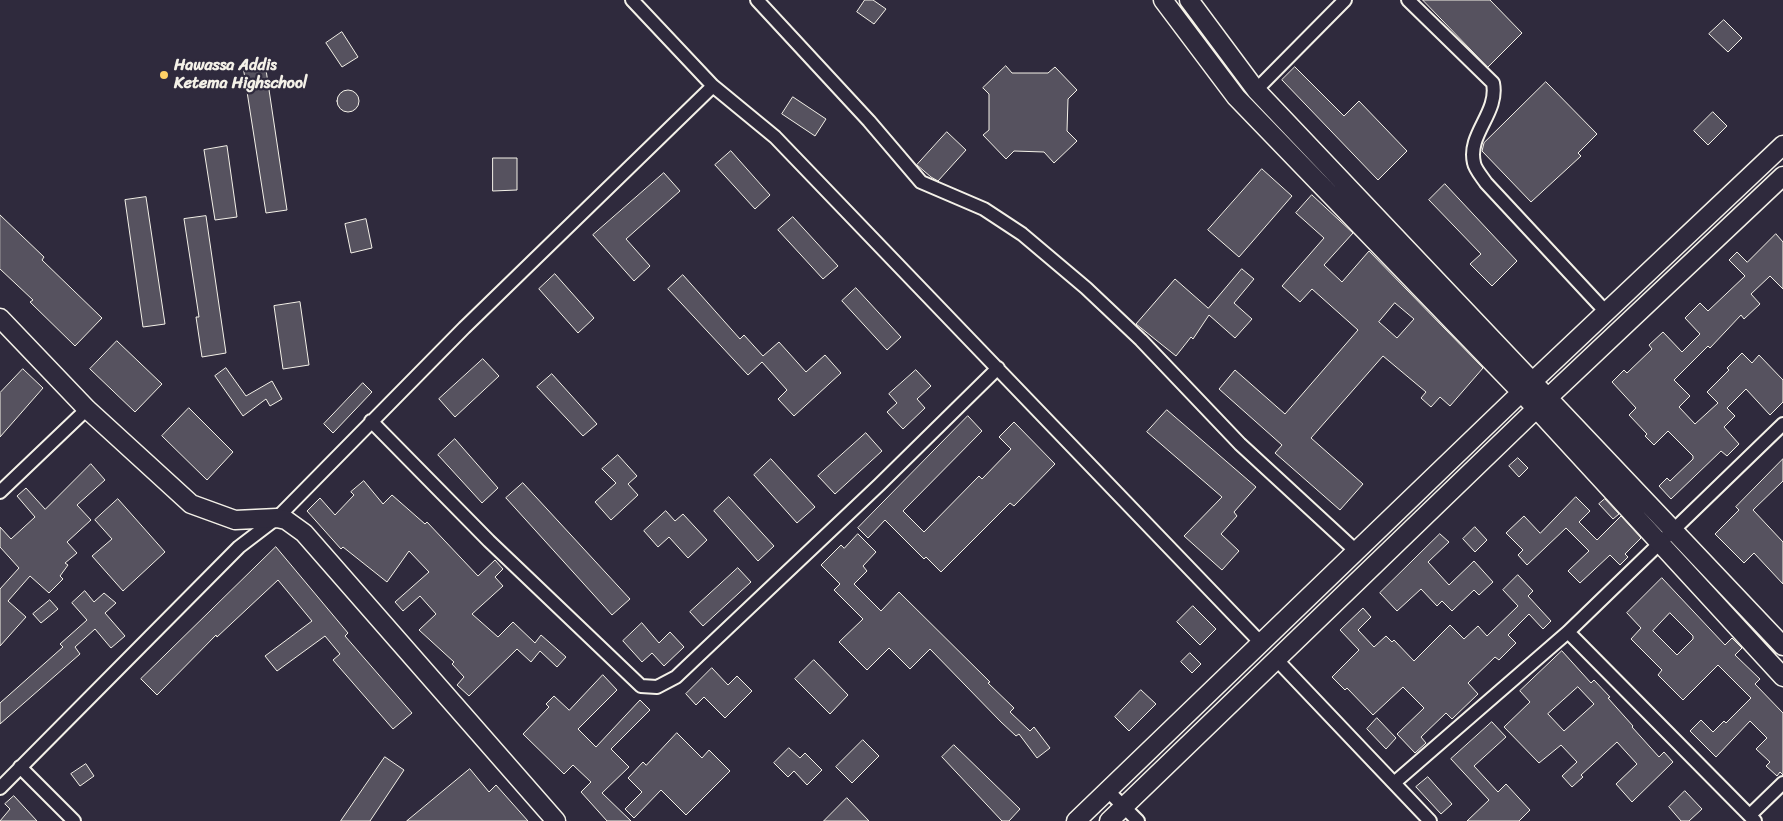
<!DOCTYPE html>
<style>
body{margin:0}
canvas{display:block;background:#2f2a3d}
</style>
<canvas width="1783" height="821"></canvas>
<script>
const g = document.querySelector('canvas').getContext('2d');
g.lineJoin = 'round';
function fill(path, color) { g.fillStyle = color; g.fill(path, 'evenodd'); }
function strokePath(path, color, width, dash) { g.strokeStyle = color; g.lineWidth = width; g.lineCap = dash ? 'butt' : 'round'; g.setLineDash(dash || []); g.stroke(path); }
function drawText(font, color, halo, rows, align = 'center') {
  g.font = font + ' Sriracha,sans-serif'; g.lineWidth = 4.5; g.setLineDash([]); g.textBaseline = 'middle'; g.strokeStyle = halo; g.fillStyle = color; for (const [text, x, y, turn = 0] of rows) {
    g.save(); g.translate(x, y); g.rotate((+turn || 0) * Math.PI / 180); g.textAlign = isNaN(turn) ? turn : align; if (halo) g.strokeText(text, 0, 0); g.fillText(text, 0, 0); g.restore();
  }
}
const building = new Path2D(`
 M865 0H873L886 9 874 24 857 12Z
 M1423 0H1490L1522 33 1488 67Z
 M1724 20 1742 38 1728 52 1709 34Z
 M342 32 358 57 342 67 326 43Z
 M265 63 287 210 266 213 243 66Z
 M1006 66 1012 73H1048L1055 67 1077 90 1068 99 1067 131 1077 141 1054 163 1044 152 1014 151 1006 159 983 135 989 130V94L983 88Z
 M1295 67 1344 116 1359 101 1407 151 1378 180 1282 80Z
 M1546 82 1597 134 1578 153 1581 156 1531 202 1482 151 1484 143Z
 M337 101a11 11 0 1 1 22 0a11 11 0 1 1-22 0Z
 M793 97 826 119 815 136 782 114Z
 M1713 112 1727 126 1708 145 1694 131Z
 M947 132 966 150 938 181 931 177 917 165Z
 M227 146 237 217 215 220 204 150Z
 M731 151 770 195 755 209 715 165Z
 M493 158H517V190L493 191Z
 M1262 169 1292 196 1239 257 1208 230Z
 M664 173 680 191 626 239 650 266 634 281 593 235Z
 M1445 184 1517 261 1492 286 1470 264 1481 254 1429 200Z
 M1312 195 1353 233 1324 265 1342 282 1369 251 1483 368 1450 406 1440 397 1431 407 1421 398 1426 392 1383 356 1311 438 1363 484 1340 510 1275 453 1282 445 1219 389 1235 370 1285 414 1358 330 1312 289 1300 302 1282 286 1324 238 1296 213ZM1395 303 1414 319 1397 338 1379 322Z
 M146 197 165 324 143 327 125 200Z
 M0 215 44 257 42 260 102 318 75 346 30 302 33 300 0 269Z
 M206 216 226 353 202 357 196 317H199L184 219Z
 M793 217 838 266 823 279 778 230Z
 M366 219 372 248 351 253 345 224Z
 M1776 234 1783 242V289L1770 276 1751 294 1760 304 1744 319 1741 315 1710 348 1708 346 1674 380 1690 396 1679 407 1695 424 1718 403 1707 392 1729 370 1727 368 1742 353 1752 363 1759 355 1783 380V402L1770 415 1746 389 1727 408 1735 416 1724 427 1739 444 1727 456 1721 451 1671 499 1659 486 1667 478 1670 481 1693 459V456L1668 431 1654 445 1645 436 1647 434 1629 415 1636 408 1612 382 1624 370 1627 373 1652 349 1649 345 1663 332 1682 352 1700 334 1685 318 1700 303 1708 311 1745 276 1729 260 1737 252 1747 262Z
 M1242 269 1254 279 1234 303 1252 319 1235 338 1209 315 1193 339 1191 337 1176 356 1136 324 1175 279 1208 308Z
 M555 274 594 318 578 333 539 289Z
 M683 275 740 339 744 335 763 356 779 342 806 372 825 355 841 373 794 416 778 399 787 390 762 362 748 375 668 289Z
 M856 288 901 337 887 350 842 301Z
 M300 302 309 365 283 369 274 306Z
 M117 341 162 384 135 412 90 369Z
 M483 359 499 376 455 417 439 399Z
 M226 368 246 396 272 381 282 399 270 406 266 399 243 416 215 376Z
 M23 369 43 388 0 437V393Z
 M916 370 931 386 917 399 925 408 903 429 887 412 897 403 889 394Z
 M552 374 597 424 583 436 537 387Z
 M363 383 372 392 333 433 324 424Z
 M189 408 233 452 207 480 162 436Z
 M1167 410 1256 487 1234 512 1237 516 1221 534 1239 551 1222 570 1184 536 1222 497 1147 432Z
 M968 416 982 431 903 511 924 532 979 476 982 479 1011 449 999 437 1014 422 1055 464 1014 506 1010 503 941 572 926 557 924 559 885 520 868 538 858 528Z
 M866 433 882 451 835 494 818 476Z
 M455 439 498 488 482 503 438 455Z
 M618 455 637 476 628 484 638 495 611 520 595 502 616 483 602 469Z
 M1518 458 1528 468 1519 477 1509 466Z
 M771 459 815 507 797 523 754 475Z
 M1783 459V481L1753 510 1783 542V584L1754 553 1744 563 1715 534 1739 510 1736 507Z
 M91 464 105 480 77 505 91 520 67 542 77 553 65 563 68 565 60 576 63 579 49 593 30 576 8 601 26 617 0 646V589L19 568 0 547V527L11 539 35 517 17 496 26 488 45 509Z
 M364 481 383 504 392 495 425 524 427 522 478 576 495 560 503 569 495 577 503 586 472 614 498 637 513 622 535 643 541 635 566 657 557 667 540 651 531 662 517 649 469 696 457 685 464 677 452 664 454 662 419 630 436 614 420 596 403 611 395 602 429 572 409 551 387 582 343 547 341 549 307 511 320 498 335 515 354 495 351 492Z
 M523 483 630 599 612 615 506 498Z
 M729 497 774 546 758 561 714 511Z
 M1576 497 1590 511 1579 522 1597 540 1621 516 1641 538 1625 554 1628 557 1620 565 1610 555 1580 583 1568 571 1589 551 1566 528 1527 565 1518 555 1523 550 1506 533 1524 516 1540 533Z
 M118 499 165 552 123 591 92 556 112 539 95 520Z
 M1605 499 1619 514 1613 519 1599 504Z
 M666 511 675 521 683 514 707 540 688 558 669 537 658 547 644 531Z
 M1475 527 1487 540 1475 552 1463 539Z
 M858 534 876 552 863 566 867 571 854 584 881 611 899 592 990 682 988 683 1014 708 1010 712 1030 731 1034 727 1050 748 1037 758 1019 734 1016 736 1001 722 930 649 910 669 889 648 867 670 839 642 863 619 834 590 840 584 821 565 841 545 844 548Z
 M1440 534 1449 542 1428 562 1449 585 1474 561 1493 582 1479 595 1474 590 1452 611 1442 601 1437 606 1421 589 1397 611 1380 593Z
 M276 547 348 633 345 636 412 713 393 729 333 660 340 654 325 636 277 671 265 656 312 621 278 580 217 637 216 635 157 695 141 679Z
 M738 568 751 582 703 626 690 612Z
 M1518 575 1533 591 1528 596 1551 621 1543 629 1529 614 1508 635 1516 643 1499 660 1495 657 1468 683 1478 694 1452 719 1446 713 1421 737 1426 743 1415 753 1397 734 1424 708 1403 687 1373 715 1347 688 1345 690 1332 677 1359 650 1340 630 1363 608 1371 617 1358 630 1374 647 1386 636 1392 642 1394 640 1414 661 1450 625 1464 639 1478 626 1487 636 1518 606 1503 590Z
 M1662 578 1725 645 1732 638 1742 648 1735 655 1760 679 1755 684 1783 713V775L1780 772 1777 776 1766 766 1770 762 1756 749 1767 738 1750 721 1716 757 1690 731 1701 720 1713 732 1724 721 1726 723 1751 698 1718 665 1683 700 1658 675 1662 670 1631 639 1641 628 1627 613ZM1670 613 1693 636V639L1677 655 1653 631Z
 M85 591 94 602 104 593 116 603 105 613 125 636 111 648 95 629 75 647 80 654 0 724V703L63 647 60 644 87 620 72 603Z
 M50 600 58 609 41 623 33 614Z
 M1193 606 1216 629 1200 645 1177 622Z
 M642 623 659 643 670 632 684 647 664 666 652 653 642 662 623 641Z
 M1562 651 1591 683 1594 680 1610 697 1608 698 1633 726 1632 727 1659 757 1664 752 1673 762 1632 802 1616 784 1637 764 1617 742 1581 775 1583 777 1572 787 1562 776 1577 762 1561 745 1539 763 1504 727 1530 702 1520 691ZM1578 687 1594 704 1564 731 1548 714Z
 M1190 653 1201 664 1192 673 1181 662Z
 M814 660 848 695 830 714 795 679Z
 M712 668 728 685 737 676 752 691 725 718 704 697 696 705 686 694Z
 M603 675 617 690 578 729 596 747 640 700 650 710 611 749 629 767 602 793 631 821H607L581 792 591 782 573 765 564 774 523 734 549 707 546 704 554 696 569 710Z
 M1141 690 1156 704 1129 731 1115 717Z
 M1377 718 1396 738 1386 749 1367 729Z
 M1492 722 1506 737 1474 766 1498 792 1506 784 1530 810 1519 821H1467L1489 800 1451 759Z
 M677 733 702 758 709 750 730 771 686 815 661 790 634 818 625 809 642 792 628 778 643 762 646 765Z
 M863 740 879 756 852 783 836 767Z
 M954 745 1020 809 1009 821H1002L942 757Z
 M789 748 800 758 805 753 822 770 807 785 794 771 788 777 774 763Z
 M385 757 404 770 370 821H341Z
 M86 764 94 776 80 786 71 774Z
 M470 769 489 792 496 785 528 821H407Z
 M1428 777 1452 804 1441 814 1416 787Z
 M1685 791 1702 809 1689 821H1681L1669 807Z
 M14 796 37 821H0L10 809 5 804Z
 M847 798 869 821H824Z`);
const street = new Path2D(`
 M632 0 713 86 775 137 1261 643
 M757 0 869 121 921 182 984 209 1022 234 1086 288 1141 340 1240 444 1356 551
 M1408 0 1493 83C1499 113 1467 134 1474 163 1475 169 1482 177 1486 183L1606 312
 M1256 90 1345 0
 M371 421 489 541 641 686 657 687 676 677 879 485 998 368
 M0 492 87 409
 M1568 632 1755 821
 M1276 659 1430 821
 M20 767 74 821
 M1394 783 1568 632 1783 424
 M0 788 239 547 277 518 464 328 713 86
 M1107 790 1138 821
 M1750 815 1783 783`);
const secondary = new Path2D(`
 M1163 0 1236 97 1521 392 1783 677
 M1189 0 1256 90 1783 646
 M0 318 87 409 191 504 235 520 277 518 286 520 304 533 556 821
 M1076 821 1533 381 1783 145
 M1109 821 1536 409 1783 176`);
const markers = [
 [164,75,5,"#ffd166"]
];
const poiNames = [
 ["Hawassa Addis",174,66],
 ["Ketema Highschool",174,84]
];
fill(building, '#56525f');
strokePath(building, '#f4f1e8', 1);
strokePath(street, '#f4f1e8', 16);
strokePath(secondary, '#f4f1e8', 21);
strokePath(street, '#2f2a3d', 12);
strokePath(secondary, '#2f2a3d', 18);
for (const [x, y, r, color] of markers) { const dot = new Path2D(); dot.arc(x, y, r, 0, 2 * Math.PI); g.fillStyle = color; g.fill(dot); strokePath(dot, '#2f2a3d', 2); }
drawText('bold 16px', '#f4f1e8', '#2f2a3d', poiNames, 'left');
</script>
